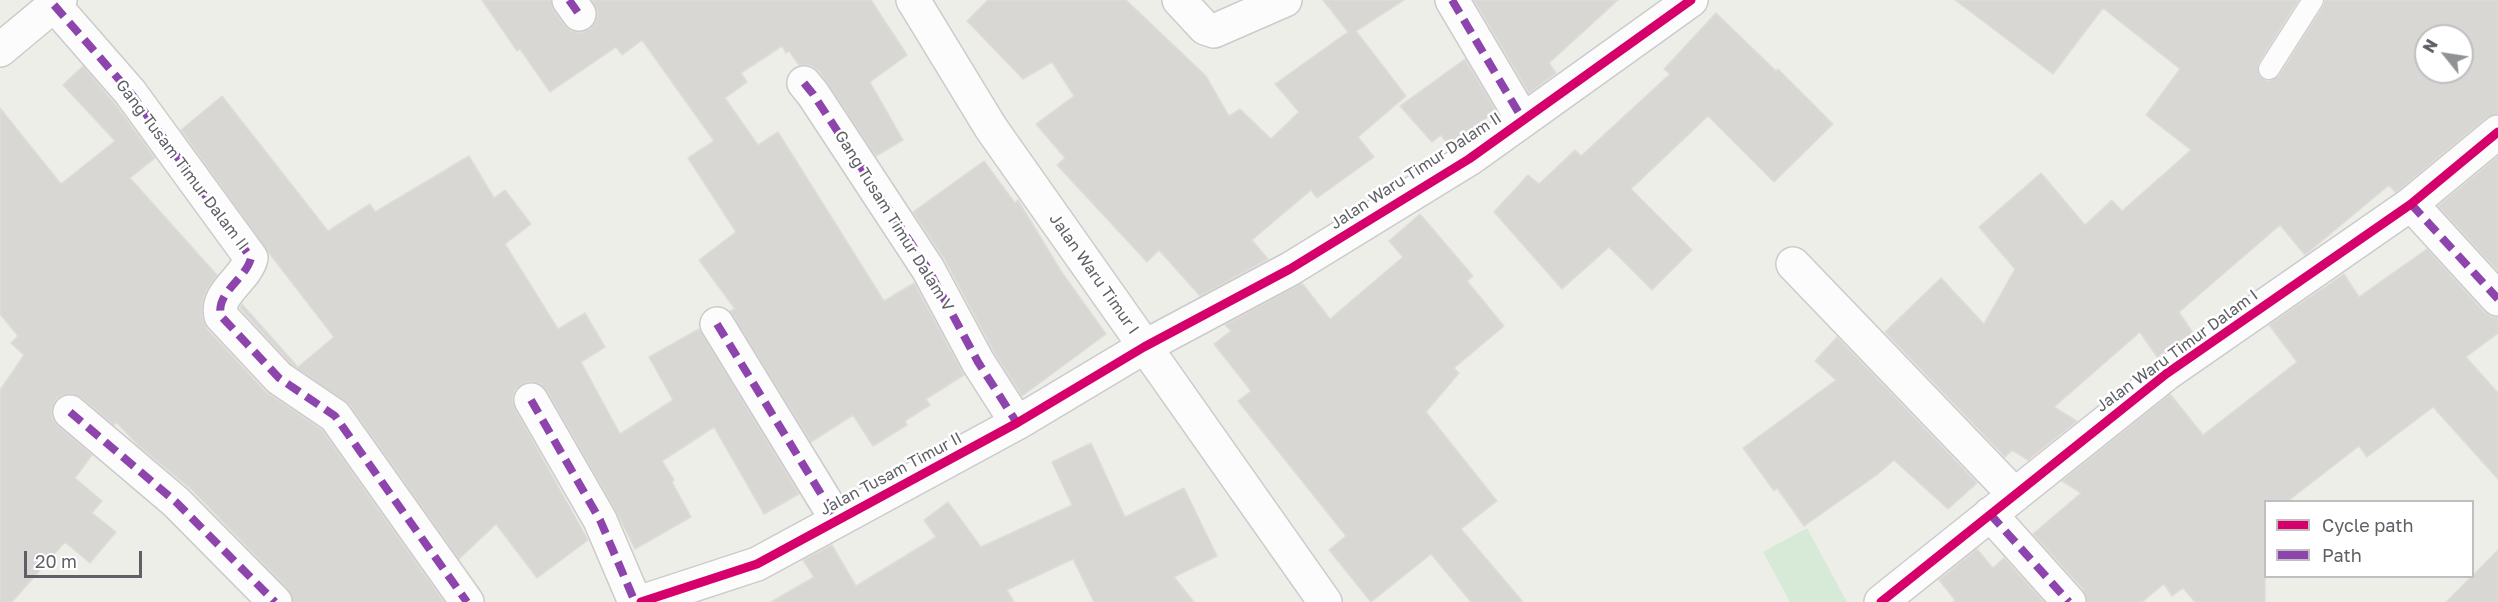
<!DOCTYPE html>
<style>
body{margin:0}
#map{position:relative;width:2498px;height:602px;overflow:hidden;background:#eeeee9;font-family:"Golos Text",sans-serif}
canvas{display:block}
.legend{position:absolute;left:2264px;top:500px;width:210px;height:78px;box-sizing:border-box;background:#fff;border:2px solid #bfbfc2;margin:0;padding:8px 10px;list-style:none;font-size:18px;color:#5e6066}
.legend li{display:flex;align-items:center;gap:12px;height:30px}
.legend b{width:30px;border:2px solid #bfbfc2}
.north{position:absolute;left:2414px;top:24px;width:60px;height:60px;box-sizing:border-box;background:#fff;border:2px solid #bfbfc2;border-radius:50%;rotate:300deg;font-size:16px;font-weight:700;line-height:24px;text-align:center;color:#5e6066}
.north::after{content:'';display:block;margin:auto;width:21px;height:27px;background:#909294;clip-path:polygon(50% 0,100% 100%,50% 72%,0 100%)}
.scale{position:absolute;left:24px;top:551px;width:118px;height:27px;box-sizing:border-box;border:3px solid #5e6066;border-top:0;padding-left:8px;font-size:18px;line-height:21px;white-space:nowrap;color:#5e6066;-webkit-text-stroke:4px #fff;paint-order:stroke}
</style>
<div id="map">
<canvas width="2498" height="602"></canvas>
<ul class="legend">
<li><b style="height:8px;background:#d6006c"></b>Cycle path</li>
<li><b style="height:8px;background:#8e44ad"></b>Path</li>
</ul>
<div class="north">N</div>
<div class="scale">20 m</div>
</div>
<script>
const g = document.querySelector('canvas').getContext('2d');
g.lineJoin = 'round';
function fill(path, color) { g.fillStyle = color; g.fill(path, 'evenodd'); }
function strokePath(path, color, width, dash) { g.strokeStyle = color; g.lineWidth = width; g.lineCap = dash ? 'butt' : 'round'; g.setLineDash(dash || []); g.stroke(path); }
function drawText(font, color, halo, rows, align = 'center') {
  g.font = font + ' "Golos Text",sans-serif'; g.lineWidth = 5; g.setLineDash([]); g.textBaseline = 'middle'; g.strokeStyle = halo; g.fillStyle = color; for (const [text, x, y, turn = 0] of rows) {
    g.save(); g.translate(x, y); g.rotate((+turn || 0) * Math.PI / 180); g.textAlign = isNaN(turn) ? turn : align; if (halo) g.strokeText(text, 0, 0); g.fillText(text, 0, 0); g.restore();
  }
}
const green = new Path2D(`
 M1807 528 1847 602H1790L1763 552Z`);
const building = new Path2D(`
 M482 0H551L554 11 564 25 571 31 580 33 590 29 596 21 598 12 592 0H871L907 55 870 82 903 140 876 156 819 71 810 65H799L789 51 786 53 782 46 741 73 747 82 725 98 758 145 778 132 884 301 914 283 964 375 926 399 930 405 905 421 907 425 873 446 853 415 811 442 730 311 735 309 699 260 736 232 688 158 714 141 642 40 622 55 616 47 550 92 520 49 517 51Z
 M988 0H1126L1206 76 1229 116 1240 109 1271 139 1299 112 1275 84 1348 32 1323 0H1404L1356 31 1406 96 1358 137 1374 157 1317 198 1311 190 1252 240 1268 259 1200 296 1159 250 1147 262 1057 165 1065 158 1036 124 1074 96 1052 62 1023 79 967 21Z
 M1474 0H1618L1549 63 1556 73 1529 93Z
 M1955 0H2299L2259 63V75L2269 81 2279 75 2323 6 2325 0H2498V114L2486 118 2399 190 2395 192 2389 185 2305 255 2280 225 2179 312 2193 333 2157 357 2140 332 2054 407 2077 421 2028 460 2012 450 2005 457 1885 332 1941 278 1984 324 2015 269 1979 227 2041 173 2085 225 2112 200 2122 211 2191 150 2146 115 2180 69 2103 8 2053 74ZM2426 36H2462V72H2426Z
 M1716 13 1776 71 1778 69 1833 124 1774 182 1708 116 1631 189 1692 250 1652 290 1609 247 1562 289 1494 212 1528 175 1539 184 1575 150 1581 156 1670 74 1664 69Z
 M1465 59 1496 111 1448 145 1441 135 1432 142 1400 106Z
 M83 66 115 104 155 158 130 178 217 275 206 291 202 303V317L207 329 265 391 322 430 444 602H293L288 589 192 490 139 446 116 422 114 425 82 398 73 394 63 395 56 399 52 408V418L58 426 92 455 75 478 102 501 92 513 116 532 90 563 65 542 12 602H0V390L24 355 11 343 18 336 0 314V108L61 184 115 141 63 85Z
 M222 96 328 231 370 204 375 212 469 156 494 198 505 190 531 224 505 244 558 329 585 313 605 347 581 362 620 434 673 400 649 357 699 329 799 494 764 514 714 427 662 461 674 480 672 482 691 517 635 549 616 511 547 391 540 384 530 381 522 384 515 390 512 399 515 409 588 540 537 578 496 524 459 559 350 405 291 364 240 308 242 304 298 367 334 337 269 253 181 130Z
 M2498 156V271L2438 206Z
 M984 161 1015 203 1018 200 1061 271 1106 334 1022 396 994 352 945 260 913 212Z
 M1420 214 1473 276 1467 281 1504 326 1454 368 1459 373 1426 412 1497 501 1461 529 1523 602H1471L1431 554 1371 602 1329 550 1346 536 1238 401 1251 391 1214 344 1231 331 1225 325 1302 283 1330 319 1403 257 1389 241Z
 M2427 249 2484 312 2492 317H2498V333L2466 357 2498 393V479L2433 407 2367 457 2359 446 2288 501H2265V602H2195L2183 588 2172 596 2164 584 2142 602H2087L2083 589 2033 534 2081 493 2062 481 2170 394 2203 435 2297 362 2269 325 2344 274 2359 297Z
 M1837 337 1977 483 1948 509 1894 460 1878 474 1804 526 1777 488 1774 491 1743 448 1836 380 1815 361Z
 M1091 443 1125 517 1184 488 1217 556 1174 577 1194 602H1094L1073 559 1007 590 1014 602H771L814 577 803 560 832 545 856 586 936 537 924 520 948 502 981 547 1072 505 1052 462Z
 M1977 549 1993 568 2004 558 2044 602H1953L1955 600 1939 580Z
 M2498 550V602H2446Z`);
const lane = new Path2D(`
 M2269 69 2313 0`);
const street = new Path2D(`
 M569 0 579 14
 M913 0 991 128 1325 602
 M1179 0 1205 28 1214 31 1285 0
 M1452 0 1523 120
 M54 5 130 92 251 258C246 279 215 293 221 316L279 378 335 416 467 602
 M0 50 60 0
 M804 83 813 94 928 269 978 362 1017 423
 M2411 204 2498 299
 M1793 264 2015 495
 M717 324 837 520
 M531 400 600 520 635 602
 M70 412 176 502 275 602
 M1990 514 2069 602
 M641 602 757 564 1017 423 1144 347 1290 269 1469 159 1691 0
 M1881 602 2166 374 2411 204 2498 132`);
const quiet = new Path2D(`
 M569 0 579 14
 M1452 0 1523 120
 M54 5 130 92 251 258C246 279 215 293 221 316L279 378 335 416 467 602
 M804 83 813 94 928 269 978 362 1017 423
 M2411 204 2498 299
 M717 324 837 520
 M531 400 600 520 635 602
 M70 412 176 502 275 602
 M1990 514 2069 602`);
const cycleway = new Path2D(`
 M641 602 757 564 1017 423 1144 347 1290 269 1469 159 1691 0
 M1881 602 2166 374 2411 204 2498 132`);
const streetNames = [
 ["Gang Tusam Timur Dalam II",182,165,53],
 ["Jalan Waru Timur Dalam II",1416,171,-33],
 ["Gang Tusam Timur Dalam V",894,221,58],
 ["Jalan Waru Timur I",1094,274,55],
 ["Jalan Waru Timur Dalam I",2177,351,-36],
 ["Jalan Tusam Timur II",891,474,-28]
];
fill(green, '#d7ead7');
fill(building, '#d8d7d4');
strokePath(building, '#deddd8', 1.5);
strokePath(lane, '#cbcbcb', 22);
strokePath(street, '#cbcbcb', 36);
strokePath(lane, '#fcfcfc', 20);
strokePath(street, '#fcfcfc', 33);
strokePath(quiet, '#8e44ad', 8, [15, 8]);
strokePath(cycleway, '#d6006c', 9);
drawText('16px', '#5e6066', '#fff', streetNames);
</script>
